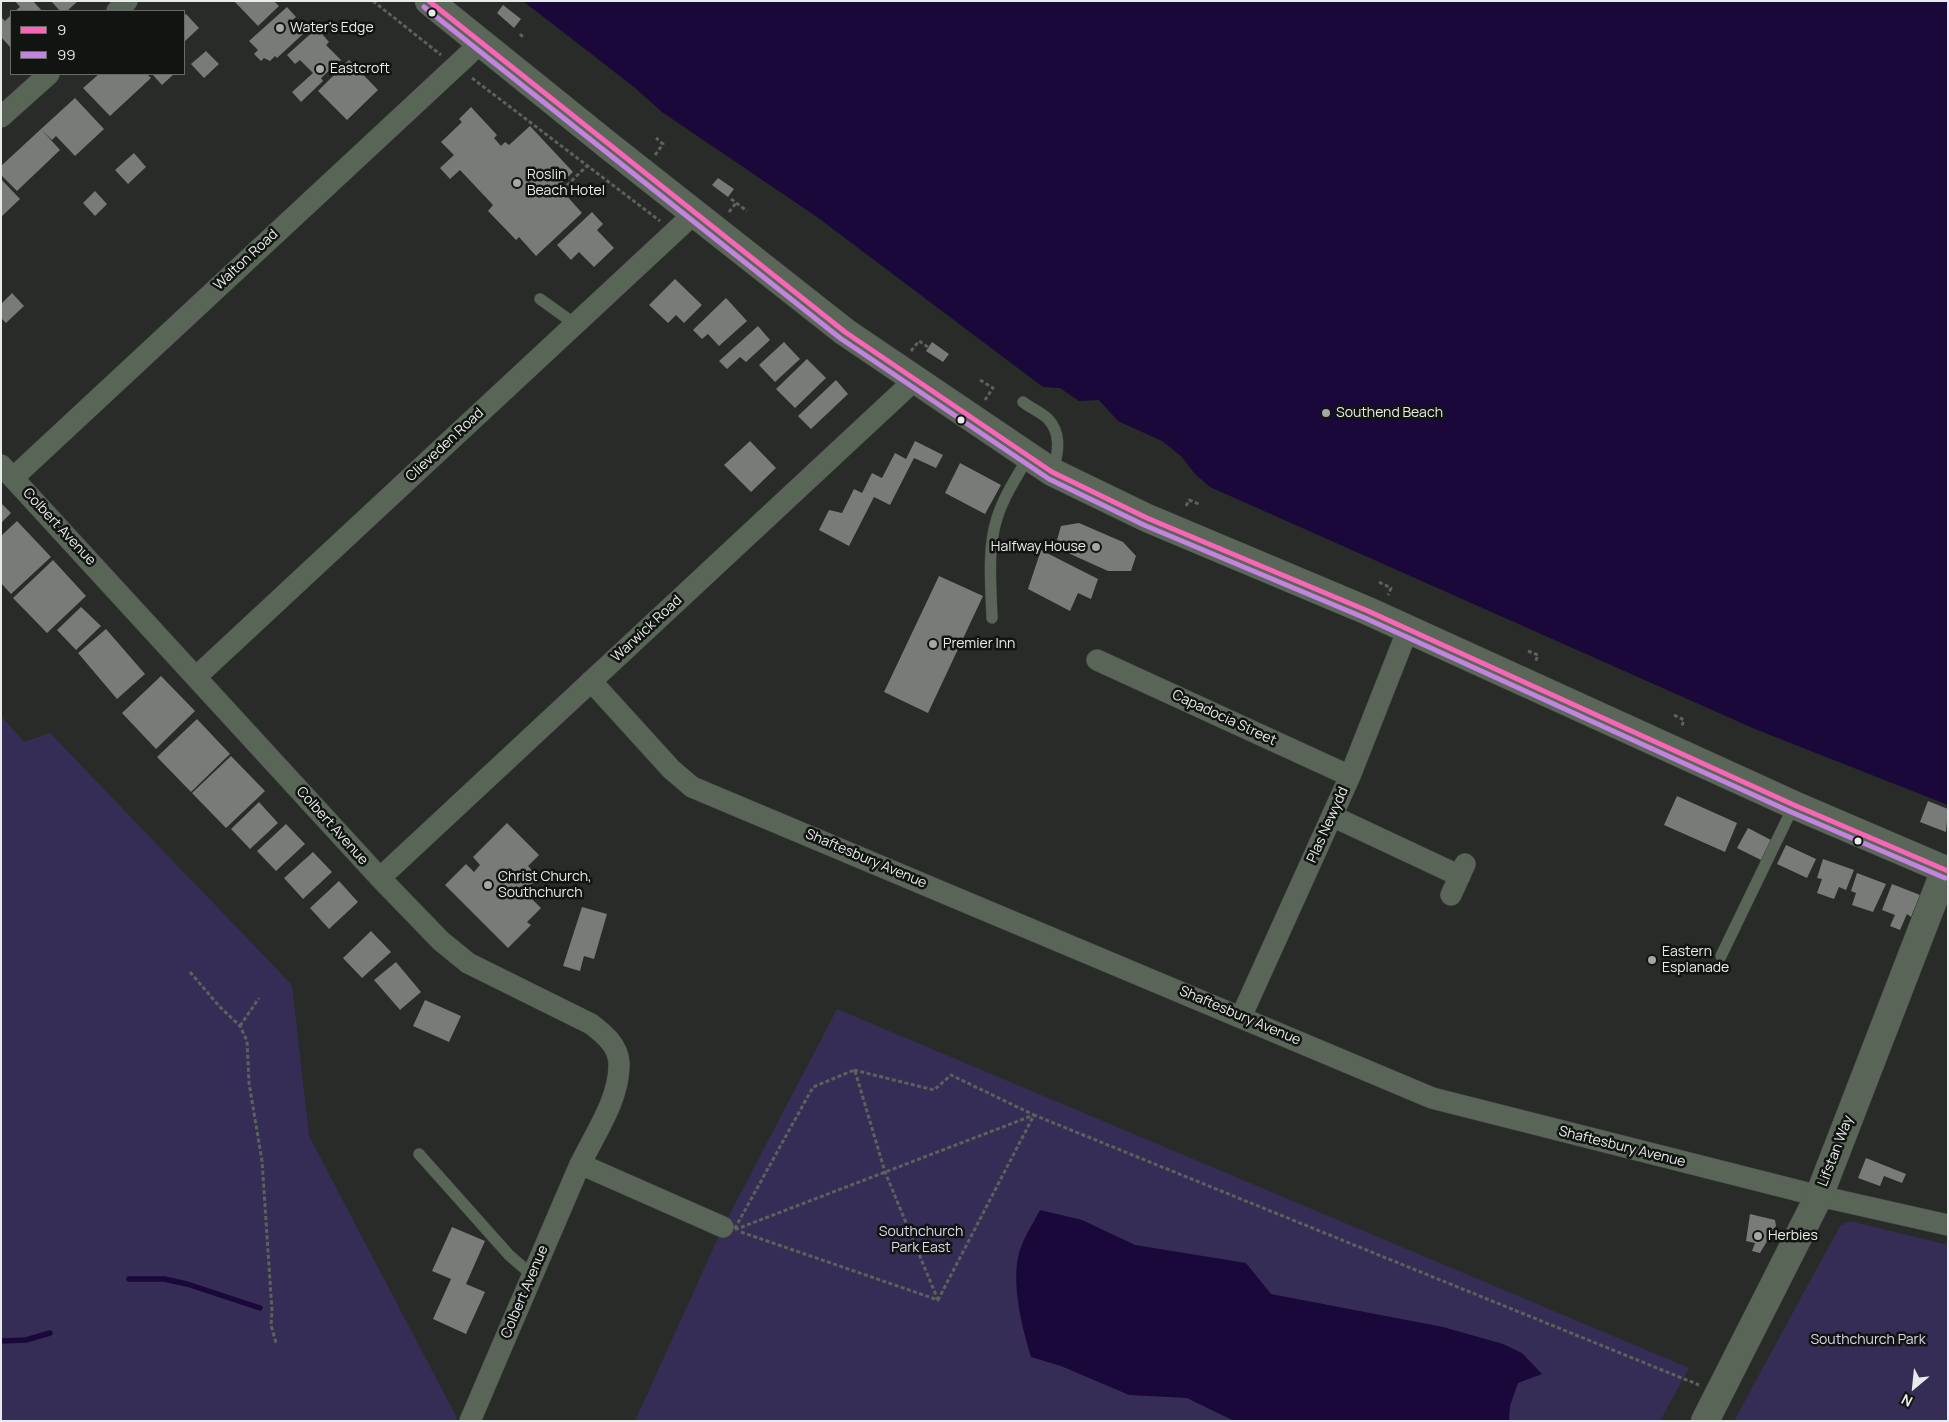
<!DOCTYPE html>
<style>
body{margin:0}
#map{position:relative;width:1949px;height:1422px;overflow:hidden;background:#282b27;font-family:Manrope,sans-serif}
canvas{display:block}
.frame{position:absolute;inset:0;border:2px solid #e8ece8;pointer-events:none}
.legend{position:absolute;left:10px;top:10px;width:175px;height:65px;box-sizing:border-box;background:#111411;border:1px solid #676a67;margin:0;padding:6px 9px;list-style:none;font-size:15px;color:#e8ece8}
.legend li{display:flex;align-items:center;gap:10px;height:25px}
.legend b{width:25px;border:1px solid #676a67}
.north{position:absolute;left:1889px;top:1362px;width:50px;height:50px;-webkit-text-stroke:4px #111411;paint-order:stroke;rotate:208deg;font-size:14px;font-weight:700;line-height:20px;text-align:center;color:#e8ece8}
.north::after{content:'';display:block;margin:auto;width:18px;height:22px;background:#e8ece8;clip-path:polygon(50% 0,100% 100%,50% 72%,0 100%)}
</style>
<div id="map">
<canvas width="1949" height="1422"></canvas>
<div class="frame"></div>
<ul class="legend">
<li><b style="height:6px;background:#fa66b7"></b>9</li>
<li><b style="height:6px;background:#c483df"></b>99</li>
</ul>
<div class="north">N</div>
</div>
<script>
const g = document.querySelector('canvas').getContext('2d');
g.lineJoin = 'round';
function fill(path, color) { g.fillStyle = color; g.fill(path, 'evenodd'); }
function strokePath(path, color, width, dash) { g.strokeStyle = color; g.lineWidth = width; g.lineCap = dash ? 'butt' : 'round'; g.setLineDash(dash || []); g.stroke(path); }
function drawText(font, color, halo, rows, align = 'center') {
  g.font = font + ' Manrope,sans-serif'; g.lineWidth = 5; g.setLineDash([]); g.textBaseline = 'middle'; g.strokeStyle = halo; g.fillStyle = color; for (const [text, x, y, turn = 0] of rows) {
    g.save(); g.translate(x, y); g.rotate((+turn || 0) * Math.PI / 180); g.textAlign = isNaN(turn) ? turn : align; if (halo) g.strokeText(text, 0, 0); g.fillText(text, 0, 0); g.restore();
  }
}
const green = new Path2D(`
 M1 716 24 742 50 733 292 985 309 1136 457 1418 456 1421H1Z
 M837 1009 1689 1368 1660 1421H635L723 1227Z
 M1850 1221 1948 1245V1421H1734L1840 1226Z`);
const water = new Path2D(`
 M523 1H1948V805L1755 729 1210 487 1195 474 1181 456 1162 441 1118 421 1099 400 1079 401 1060 388 1043 387 817 217 662 112 634 87Z
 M1040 1210 1082 1220 1135 1245 1246 1263 1271 1294 1443 1327 1503 1344 1522 1353 1542 1374 1518 1383 1510 1406 1509 1421H1234L1187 1398 1129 1395 1061 1366 1031 1357C1022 1327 1011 1284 1019 1253 1023 1238 1033 1224 1040 1210Z`);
const stream = new Path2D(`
 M129 1279H164L187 1284 260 1308
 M1 1341 26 1340 50 1333`);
const building = new Path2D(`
 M15 1H33L42 11H15L20 7Z
 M51 1H78L67 11H60Z
 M234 1H274L279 6 258 26Z
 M503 5 521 19 514 28 497 13Z
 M287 7 296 17 291 21 303 34 277 58 275 56 270 61 264 58 261 61 254 54 258 50 249 41Z
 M186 14 199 28 184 42V16Z
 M11 15V48L1 37V17L5 21Z
 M317 28 329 42 326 45 341 60 321 78 323 81 301 102 292 92 313 73 300 60 295 64 287 55Z
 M206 51 219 64 204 78 191 64Z
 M349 60 378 90 347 120 318 91Z
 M99 74H147L151 78 110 116 83 88Z
 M152 74H174L162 85Z
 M75 98 104 129 75 156 56 136 52 140 41 129Z
 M471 107 497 135 494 138 501 146 505 142 509 145 530 126 573 172 558 186 582 213 536 256 519 237 516 240 488 211 493 205 460 170 450 179 440 168 454 155 441 142 462 122 459 119Z
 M41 129 60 150 17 191 1 175V166Z
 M134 153 146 167 128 184 115 170Z
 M718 178 734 189 728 197 712 185Z
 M1 179 20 199 1 217Z
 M95 191 107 204 95 216 83 203Z
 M592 212 603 224 597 230 614 248 594 267 579 252 571 260 557 245Z
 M675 279 702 305 684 323 676 315 668 323 649 305Z
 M12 293 24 306 6 323 1 318V304Z
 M726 298 747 321 719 346 708 334 702 339 693 330Z
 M758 326 770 340 746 362 740 357 727 369 719 361Z
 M784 342 800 359 775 382 759 365Z
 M932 342 949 354 943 362 926 351Z
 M807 359 826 378 795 408 776 389Z
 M836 380 848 394 811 429 798 416Z
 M750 441 776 468 751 492 724 465Z
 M915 441 943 455 936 468 914 458 890 505 874 497 849 546 819 530 829 510 842 513 854 489 862 493 872 473 882 478 895 453 906 459Z
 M960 463 1001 485 985 514 945 493Z
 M1 503 11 513 1 523Z
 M17 521 51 557 11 594 1 583V536Z
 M1079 523 1123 542 1136 556 1131 571H1108L1068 553 1057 540 1061 526Z
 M1041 550 1098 579 1091 599 1078 593 1070 611 1028 589Z
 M53 560 86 596 47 633 13 598Z
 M939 576 983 596 928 713 884 692Z
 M81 607 101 626 76 650 57 630Z
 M106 629 145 674 117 699 78 653Z
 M161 676 195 711 156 749 122 713Z
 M197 719 230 754 191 792 157 757Z
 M231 756 265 791 226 828 192 793Z
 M1677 796 1737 823 1725 852 1664 825Z
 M1928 801 1948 809 1946 832 1920 822Z
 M259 802 278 823 250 849 231 829Z
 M507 823 539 855 528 866 538 877 530 886 532 889 527 894 541 908 527 922 531 925 508 948 445 885 466 864 474 872 480 865 473 857Z
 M286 824 305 844 276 871 257 851Z
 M1748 828 1771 840 1761 860 1737 848Z
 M1786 845 1816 859 1807 878 1777 864Z
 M313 852 332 872 303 899 284 878Z
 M1823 859 1854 870 1846 890 1839 887 1834 899 1817 893 1822 879 1817 878Z
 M1857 873 1886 884 1873 912 1852 905 1856 893 1851 891Z
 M339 881 358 902 329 929 310 908Z
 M1892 884 1920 895 1911 917 1907 914 1900 930 1890 926 1895 915 1882 910Z
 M582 907 607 914 594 959 584 956 580 971 563 966Z
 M371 931 391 952 362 978 343 958Z
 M396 962 421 992 400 1010 374 980Z
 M425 1000 461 1016 449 1042 413 1026Z
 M1866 1158 1906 1174 1902 1183 1884 1176 1880 1186 1858 1178Z
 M1750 1214 1775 1220 1776 1226 1760 1253 1752 1251 1755 1243 1746 1241Z
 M452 1227 485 1241 466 1284 485 1292 466 1334 433 1319 451 1279 432 1271Z`);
const path = new Path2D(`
 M373 1 441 55
 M520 34 524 38
 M472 78 660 221
 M655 155 663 144 656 138
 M562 190 590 163
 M731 199 747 211
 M729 212 736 203
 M911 351 919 341 928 347
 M980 380 993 388 985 400
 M1186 506 1189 500 1199 504
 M1379 582 1391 588 1388 595
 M1528 651 1538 655 1535 663
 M1674 715 1684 720 1681 728
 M190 972 219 1006 240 1026 247 1041 249 1083 262 1161 272 1311 271 1325 276 1343
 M240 1026 259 998
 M854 1070 934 1090 951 1075 1034 1115 734 1230 813 1087Z
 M855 1071 885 1172 938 1300
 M741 1232 938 1300 1034 1115 1699 1385`);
const service = new Path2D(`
 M540 299 575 324
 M1023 402C1030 408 1043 413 1049 420 1062 435 1058 456 1052 472
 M992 618C991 586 987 549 997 518 1004 496 1017 476 1029 456
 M1721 956 1794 805
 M419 1154 509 1255 532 1275`);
const minor = new Path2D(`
 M117 11 127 1
 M1 117 49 74
 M1 465 380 878 441 941 468 963 591 1024C604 1034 618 1045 619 1063 620 1100 593 1136 578 1169 542 1252 506 1337 470 1421
 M13 478 471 52 479 42
 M1097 660 1350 776
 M196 677 684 223 692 212
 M591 681 671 769 692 787 1432 1098 1819 1196 1948 1225
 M1332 816 1460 876
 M380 878 905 389 912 378
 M1451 895 1465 864
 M1241 1017 1350 776 1408 629
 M580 1164 723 1227`);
const tertiary = new Path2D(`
 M1705 1421 1819 1196 1945 870`);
const secondary = new Path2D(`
 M429 1 609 146 845 332 1052 472 1147 518 1368 611 1794 805 1948 871`);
const bus1 = new Path2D(`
 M429 1 845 332 1052 472 1147 518 1368 611 1794 805 1948 871`);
const bus2 = new Path2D(`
 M424 7 840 338 1049 479 1144 525 1365 618 1791 812 1945 878`);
const markers = [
 [432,13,4.5,"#e8ece8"],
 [280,28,5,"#a5a8a4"],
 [320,69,5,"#a5a8a4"],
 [517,183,5,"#a5a8a4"],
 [1326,413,5,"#a5a8a4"],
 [961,420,4.5,"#e8ece8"],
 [1096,547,5,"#a5a8a4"],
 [933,644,5,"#a5a8a4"],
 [1858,841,4.5,"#e8ece8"],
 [488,885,5,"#a5a8a4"],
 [1652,960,5,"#a5a8a4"],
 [1758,1236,5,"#a5a8a4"]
];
const poiNames = [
 ["Water's Edge",290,28],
 ["Eastcroft",330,69],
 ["Roslin",527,175],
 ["Beach Hotel",527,191],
 ["Southend Beach",1336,413],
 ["Halfway House",1086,547,"right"],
 ["Premier Inn",943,644],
 ["Christ Church,",498,877],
 ["Southchurch",498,893],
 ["Eastern",1662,952],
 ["Esplanade",1662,968],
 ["Herbies",1768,1236]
];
const streetNames = [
 ["Walton Road",246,260,-43],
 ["Clieveden Road",445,445,-43],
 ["Colbert Avenue",59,527,47],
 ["Warwick Road",647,629,-43],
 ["Capadocia Street",1224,718,25],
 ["Plas Newydd",1328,825,-66],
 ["Colbert Avenue",332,826,48],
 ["Shaftesbury Avenue",866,859,23],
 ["Shaftesbury Avenue",1240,1016,23],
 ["Shaftesbury Avenue",1622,1147,14],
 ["Lifstan Way",1836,1151,-69],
 ["Colbert Avenue",525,1292,-67]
];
const parkNames = [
 ["Southchurch",921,1232],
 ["Park East",921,1248],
 ["Southchurch Park",1868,1340]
];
fill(green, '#362d57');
fill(water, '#190839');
strokePath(stream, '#190839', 5.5);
fill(building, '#797b78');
strokePath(service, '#434543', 12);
strokePath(minor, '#434543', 22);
strokePath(tertiary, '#434543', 29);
strokePath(secondary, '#434543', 29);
strokePath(path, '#5a6259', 3, [4, 2.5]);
strokePath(service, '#586557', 11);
strokePath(minor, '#586557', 21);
strokePath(tertiary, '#586557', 28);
strokePath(secondary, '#5a6758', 28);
strokePath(bus1, '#fa66b7', 5);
strokePath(bus2, '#c483df', 5);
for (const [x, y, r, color] of markers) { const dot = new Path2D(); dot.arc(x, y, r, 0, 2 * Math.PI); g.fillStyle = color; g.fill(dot); strokePath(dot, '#111411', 2); }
drawText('14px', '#e8ece8', '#111411', poiNames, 'left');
drawText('14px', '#e8ece8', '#111411', streetNames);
drawText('14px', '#dcd9ef', '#111411', parkNames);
</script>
